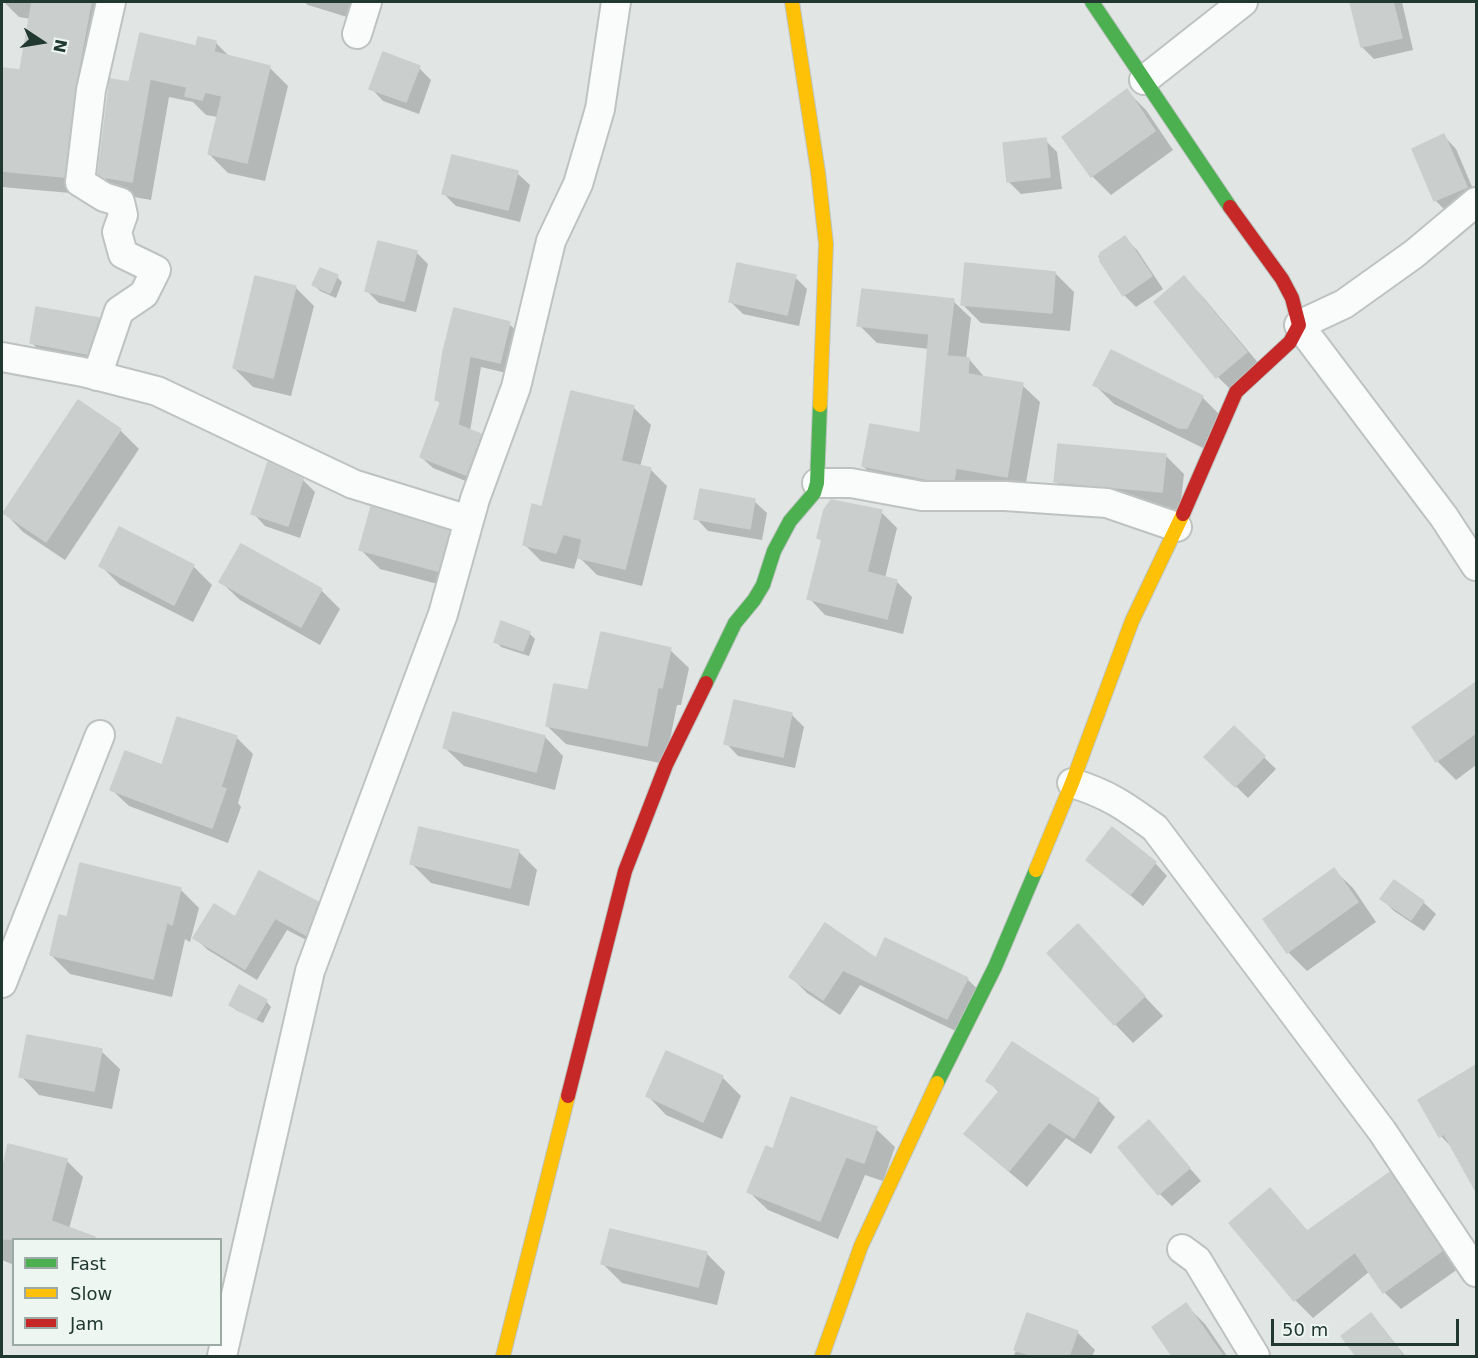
<!DOCTYPE html>
<style>
body{margin:0}
#map{position:relative;width:1478px;height:1358px;overflow:hidden;background:#e1e6e4;font-family:"DejaVu Sans",sans-serif}
canvas{display:block}
.frame{position:absolute;inset:0;border:3px solid #213831;pointer-events:none}
.legend{position:absolute;left:12px;top:1238px;width:210px;height:108px;box-sizing:border-box;background:#eef6f2;border:2px solid #9caaa5;margin:0;padding:8px 10px;list-style:none;font-size:18px;color:#213831}
.legend li{display:flex;align-items:center;gap:12px;height:30px}
.legend b{width:30px;border:2px solid #9caaa5}
.north{position:absolute;left:12px;top:12px;width:60px;height:60px;-webkit-text-stroke:4px #eef6f2;paint-order:stroke;rotate:102deg;font-size:16px;font-weight:700;line-height:24px;text-align:center;color:#213831}
.north::after{content:'';display:block;margin:auto;width:21px;height:27px;background:#213831;clip-path:polygon(50% 0,100% 100%,50% 72%,0 100%)}
.scale{position:absolute;left:1271px;top:1319px;width:188px;height:27px;box-sizing:border-box;border:3px solid #213831;border-top:0;padding-left:8px;font-size:18px;line-height:21px;white-space:nowrap;color:#213831;-webkit-text-stroke:4px #eef6f2;paint-order:stroke}
</style>
<div id="map">
<canvas width="1478" height="1358"></canvas>
<div class="frame"></div>
<ul class="legend">
<li><b style="height:8px;background:#4caf50"></b>Fast</li>
<li><b style="height:8px;background:#ffc107"></b>Slow</li>
<li><b style="height:8px;background:#c62828"></b>Jam</li>
</ul>
<div class="north">N</div>
<div class="scale">50 m</div>
</div>
<script>
const g = document.querySelector('canvas').getContext('2d');
g.lineJoin = 'round';
function fill(path, color) { g.fillStyle = color; g.fill(path, 'evenodd'); }
function strokePath(path, color, width, dash) { g.strokeStyle = color; g.lineWidth = width; g.lineCap = dash ? 'butt' : 'round'; g.setLineDash(dash || []); g.stroke(path); }
const shadow = new Path2D(`
 M4 2H117L82 194 2 187V70L21 71 31 19 19 17Z
 M304 2H363L357 20 308 5Z
 M1352 2H1402L1413 50 1374 59 1362 47Z
 M199 39 216 43 231 58 269 67 288 86 265 181 228 173 209 154 218 117 206 115 193 102 169 97 151 200 123 195 99 173 130 84 197 48Z
 M419 68 431 80 419 114 383 101 371 88Z
 M1127 91 1146 110 1173 150 1111 195 1092 176Z
 M1444 136 1456 149 1476 196 1448 213 1435 200Z
 M1045 140 1057 152 1062 189 1021 194 1009 182Z
 M517 173 530 185 520 222 456 206 443 193Z
 M1125 238 1137 250 1163 289 1136 307 1124 295 1098 256Z
 M416 252 428 264 416 312 379 303 367 291Z
 M1055 273 1074 292 1070 331 981 323 962 304Z
 M337 277 342 282 336 298 320 291 314 285Z
 M795 277 807 289 799 326 743 314 730 301Z
 M1184 278 1203 297 1265 371 1236 395 1218 377Z
 M295 287 314 306 291 396 253 387 234 368Z
 M953 301 971 318 966 359H969L986 379 1022 385 1040 402 1024 494 881 483 863 466 921 435 929 349 877 343 859 325Z
 M98 320 111 332 99 365 44 355 31 342Z
 M509 324 521 335 511 374 481 367 470 431 481 435 492 447 478 486 433 468 421 457 441 404 437 400 445 352Z
 M1095 385 1202 397 1221 416 1205 449 1114 404Z
 M79 402 120 430 139 449 65 560 23 532 5 513Z
 M633 407 651 425 640 467 650 469 667 486 642 586 597 575 578 556 574 569 541 561 524 544 543 508Z
 M1165 455 1184 474 1180 510 1075 500 1056 482Z
 M303 480 315 492 300 538 265 526 253 513Z
 M754 501 767 513 762 540 708 531 696 518Z
 M881 512 897 528 885 578 896 581 912 597 903 634 825 615 809 598 823 542 819 538Z
 M448 532 467 551 457 589 380 569 361 550Z
 M241 546 321 590 340 609 320 645 240 600 221 582Z
 M101 566H193L212 585 193 622 120 585Z
 M529 633 535 639 529 656 501 647 496 641Z
 M670 650 689 668 681 705H677L665 764 566 744 547 726 590 692Z
 M1476 684V765L1456 780 1437 761 1414 728Z
 M792 715 804 727 795 768 738 756 726 743Z
 M1234 728 1276 769 1248 798 1206 757Z
 M236 737 253 754 238 803 241 807 228 843 129 806 112 790Z
 M545 737 563 756 555 790 464 766 445 748Z
 M519 852 537 870 529 906 431 883 412 864Z
 M1088 860 1155 863 1167 876 1143 906Z
 M1334 870 1353 888 1376 922 1307 971 1288 952 1265 919Z
 M1394 882 1423 902 1436 914 1424 931 1394 911 1382 899Z
 M180 889 199 908 190 942 185 939 172 997 70 974 51 955 68 919Z
 M317 903 330 916 318 946 287 930 257 980 208 950 195 938 236 919Z
 M1096 945 1163 1016 1133 1043 1115 1024Z
 M877 960 967 979 984 995 964 1035 860 985 840 1015 807 993 791 977Z
 M266 1001 271 1007 263 1023 236 1010 231 1005Z
 M1012 1044 1098 1100 1115 1117 1091 1154 1066 1138 1027 1187 983 1150 966 1134 1000 1093 988 1081Z
 M101 1051 120 1069 112 1109 39 1095 21 1076Z
 M1476 1066V1185L1471 1179 1454 1150 1441 1136 1420 1101Z
 M722 1077 741 1096 722 1139 666 1115 648 1096Z
 M1149 1122 1201 1181 1172 1206 1160 1194Z
 M876 1129 895 1147 883 1181 865 1175 838 1239 768 1210 749 1192 774 1151Z
 M10 1146 66 1160 83 1177 69 1229 93 1240H14V1265L2 1260V1204L6 1190 2 1185V1177Z
 M1390 1174 1407 1192 1458 1269 1401 1309 1384 1292 1370 1271 1313 1318 1295 1300 1231 1223 1270 1190 1308 1232Z
 M706 1253 725 1272 717 1305 622 1283 603 1264Z
 M1186 1305 1205 1324 1227 1356H1174L1154 1328Z
 M1028 1315 1077 1332 1095 1350 1092 1356H1014Z
 M1371 1315 1383 1328 1405 1356H1358L1343 1337Z`);
const building = new Path2D(`
 M32 2H91L75 88 64 177 2 171V68L20 70Z
 M1350 2H1393L1402 38 1361 47Z
 M140 33 196 46 198 37 216 41 214 52 270 66 247 163 208 154 222 96 205 92 202 100 185 96 187 87 150 79 132 182 103 177 98 174 110 79 129 82Z
 M383 52 420 66 406 102 369 89Z
 M1127 89 1155 131 1091 177 1062 137Z
 M1444 134 1467 187 1434 201 1412 149Z
 M1046 138 1050 177 1007 182 1003 143Z
 M452 155 518 171 508 210 442 194Z
 M1125 236 1152 276 1123 296 1100 261V253Z
 M378 241 417 251 404 301 365 291Z
 M737 263 796 275 787 315 729 302Z
 M965 263 1055 272 1052 313 961 305Z
 M320 268 338 275 330 293 312 285Z
 M255 276 296 286 273 378 233 368Z
 M1184 276 1247 352 1216 378 1154 302Z
 M862 289 954 299 947 356 969 358 968 374 1023 383 1007 477 956 468 954 480H931L862 466 870 424 920 433 929 334 857 326Z
 M36 307 99 318 87 354 30 343Z
 M454 308 510 322 500 363 470 356 458 425 481 434 466 475 420 457 441 401 435 400 443 352Z
 M1111 350 1203 396 1187 428H1179L1093 385Z
 M571 391 634 406 621 461 651 468 625 569 578 558 582 539 563 534 556 553 523 545 532 504 542 507Z
 M78 400 121 429 46 542 3 513Z
 M1058 444 1166 454 1162 492 1054 482Z
 M268 462 303 479 288 526 251 514Z
 M700 489 755 499 750 529 694 519Z
 M831 500 882 510 867 572 897 580 887 619 807 599 822 540 817 538 824 510Z
 M371 507 449 531 438 571 359 550Z
 M119 527 194 565 174 605 99 566Z
 M241 544 322 589 301 627 219 582Z
 M501 621 530 632 523 651 494 642Z
 M601 632 671 648 662 688 658 687 647 746 546 726 554 684 588 690Z
 M1476 682V733L1436 762 1412 727Z
 M734 700 792 713 783 757 724 744Z
 M453 712 545 736 536 772 443 748Z
 M177 717 237 736 221 787 226 789 212 828 110 790 125 751 162 765Z
 M1234 726 1265 756 1235 787 1204 757Z
 M419 827 519 850 510 888 410 864Z
 M1112 827 1156 862 1130 895 1086 860Z
 M80 863 181 888 172 925 167 922 153 979 50 955 59 915 67 917Z
 M1334 868 1358 902 1287 953 1263 919Z
 M259 871 318 902 306 935 275 918 245 969 193 938 214 904 235 917Z
 M1394 880 1424 901 1411 920 1380 899Z
 M825 923 876 958 885 938 968 978 947 1019 843 970 823 1000 789 977Z
 M1078 924 1145 996 1114 1025 1047 953Z
 M239 985 267 1000 256 1019 229 1005Z
 M27 1035 102 1049 94 1091 19 1077Z
 M1012 1042 1099 1099 1074 1138 1049 1122 1009 1171 964 1134 1000 1090 986 1081Z
 M666 1051 723 1076 703 1122 646 1096Z
 M1476 1065V1192L1444 1134 1439 1137 1418 1100Z
 M791 1097 877 1127 864 1163 846 1157 820 1221 747 1192 766 1146 773 1149Z
 M1149 1120 1190 1168 1158 1195 1118 1147Z
 M8 1144 67 1159 51 1221 95 1237 94 1239H2V1171Z
 M1390 1172 1442 1251 1383 1293 1355 1252 1294 1301 1229 1223 1270 1188 1307 1231Z
 M610 1229 707 1252 698 1287 601 1264Z
 M1186 1303 1223 1356H1172L1152 1327Z
 M1027 1313 1078 1331 1069 1356H1033L1014 1350Z
 M1371 1313 1403 1356H1356L1341 1336Z`);
const street = new Path2D(`
 M357 34 367 2
 M1144 80 1243 2
 M1476 202 1414 254 1344 304 1299 325 1444 517 1476 566
 M2 357 83 372 157 391 353 484 469 520
 M97 376 119 311 144 294 156 270 123 254 117 232 123 215 120 202 104 197 80 182 91 90 111 2
 M817 483H851L922 496H1005L1107 503 1177 527
 M1072 783C1108 794 1125 806 1155 828L1382 1131 1476 1272
 M2 983 100 735
 M1182 1249 1197 1260 1255 1356
 M222 1356 310 971 443 614 475 499 516 387 551 241 578 184 600 109 616 2`);
const fast = new Path2D(`
 M1092 2 1230 207
 M706 683 735 623 754 600 763 585 774 551 790 521 814 493 817 483 820 405
 M937 1083 995 967 1036 870`);
const slow = new Path2D(`
 M792 2 818 172 826 244 820 405
 M1036 870 1072 783 1132 621 1183 514
 M503 1356 568 1096
 M822 1356 861 1246 937 1083`);
const jam = new Path2D(`
 M1183 514 1236 392 1290 342 1299 325 1292 298 1282 279 1230 207
 M568 1096 625 871 666 765 706 683`);
fill(shadow, '#0003');
fill(building, '#cacfcd');
strokePath(building, '#cacfcd', 1.5);
strokePath(street, '#bec3c1', 32);
strokePath(fast, '#bdc4c1', 16);
strokePath(slow, '#bdc4c1', 16);
strokePath(jam, '#bdc4c1', 16);
strokePath(street, '#fafbfb', 28);
strokePath(fast, '#4caf50', 14);
strokePath(slow, '#ffc107', 14);
strokePath(jam, '#c62828', 14);
</script>
